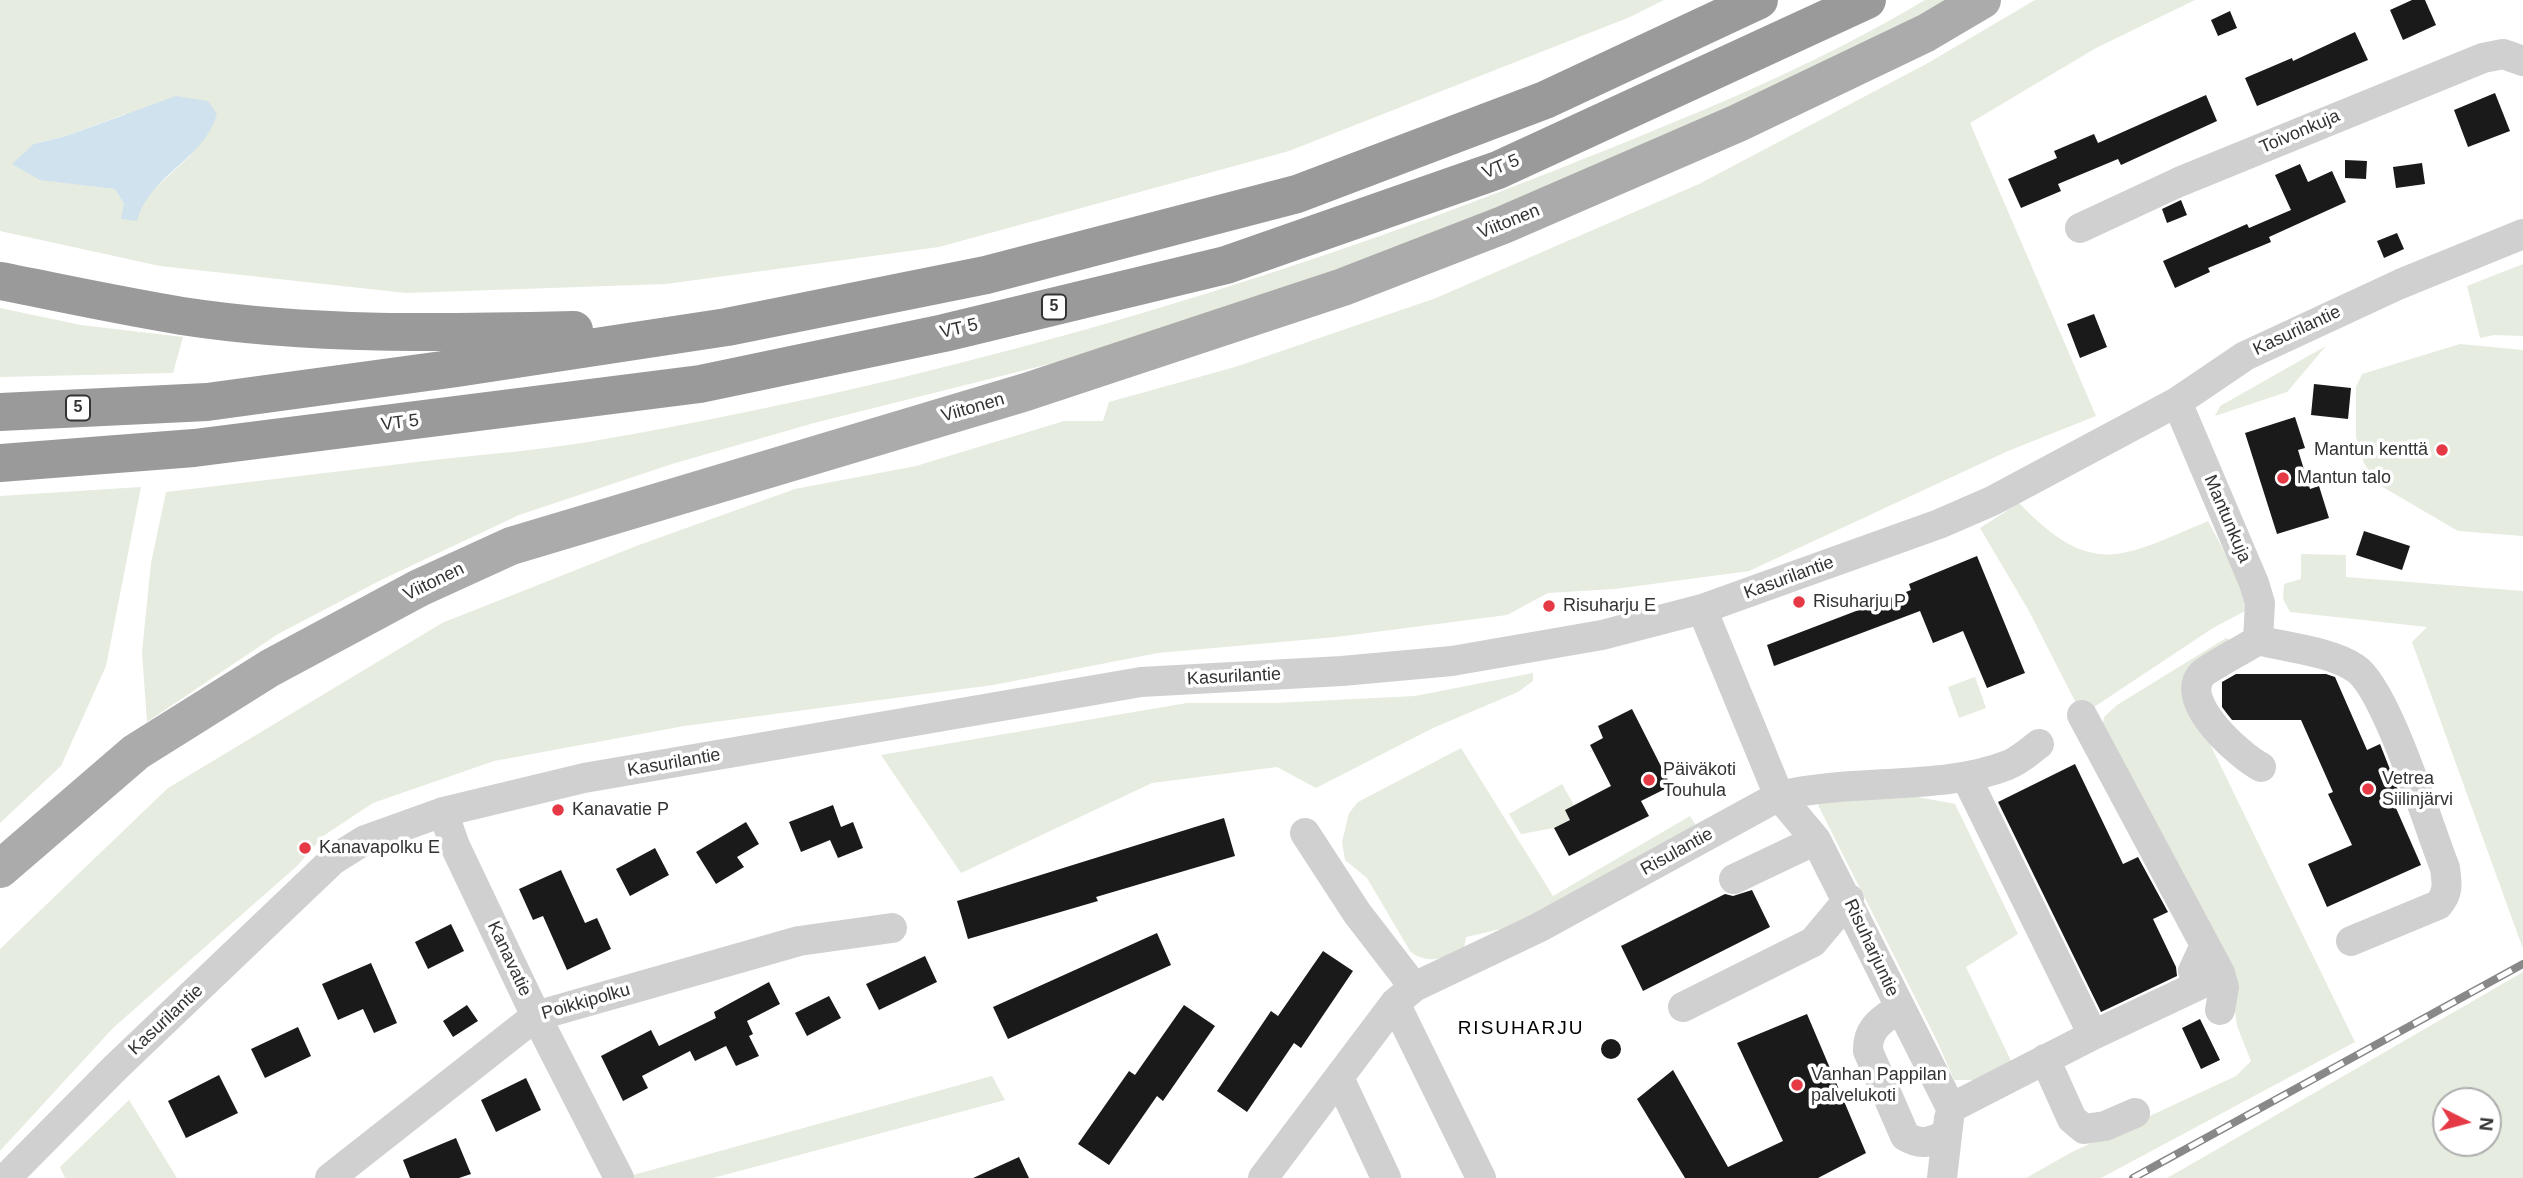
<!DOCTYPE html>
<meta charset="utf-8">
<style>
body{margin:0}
#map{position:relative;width:2523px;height:1178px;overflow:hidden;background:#fff;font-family:Arial,sans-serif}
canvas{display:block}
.north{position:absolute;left:2432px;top:1087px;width:70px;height:70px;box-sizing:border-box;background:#fff;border:2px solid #adadad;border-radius:50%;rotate:96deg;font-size:19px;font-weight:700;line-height:28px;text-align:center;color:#333}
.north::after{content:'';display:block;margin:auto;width:24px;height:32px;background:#e63946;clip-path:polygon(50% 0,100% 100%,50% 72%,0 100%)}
</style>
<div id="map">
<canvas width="2523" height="1178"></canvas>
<div class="north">N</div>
</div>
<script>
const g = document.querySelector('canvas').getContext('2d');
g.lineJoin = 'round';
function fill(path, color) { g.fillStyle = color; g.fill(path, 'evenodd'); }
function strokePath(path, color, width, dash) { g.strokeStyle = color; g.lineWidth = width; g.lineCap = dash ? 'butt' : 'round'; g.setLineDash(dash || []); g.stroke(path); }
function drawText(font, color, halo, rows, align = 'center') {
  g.font = font + ' Arial,sans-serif'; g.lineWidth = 7; g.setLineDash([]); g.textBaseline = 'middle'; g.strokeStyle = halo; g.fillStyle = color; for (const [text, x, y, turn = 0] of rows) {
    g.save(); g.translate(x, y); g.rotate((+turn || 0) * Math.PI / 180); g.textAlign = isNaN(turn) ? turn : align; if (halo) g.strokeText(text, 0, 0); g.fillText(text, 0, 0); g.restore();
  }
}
const green = new Path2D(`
 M0 0H1664L1630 17 1289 151 939 247 666 284 406 293 160 266 0 231ZM125 114 191 155 150 193 141 206 124 204 115 189 98 186 34 144 66 136Z
 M1925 0H1955L1930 15 1486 218 1089 354 814 423 672 464 519 515 383 579 278 634 147 722 142 652 151 563 166 492C258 481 350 470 442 459 490 454 540 450 588 442 920 385 1244 294 1556 170 1681 120 1810 69 1925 0Z
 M2035 0H2195L2096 48 1970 123 2096 416 2008 451 1749 571 1615 589 1548 593 1507 615 1336 637 1158 653 993 685 684 726 494 761 373 803 323 836 297 866 113 1028 0 1151V949L168 788 442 623 639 545 795 489 916 466 1064 421H1103L1109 402 1235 367 1436 298 1699 184 1928 63Z
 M2523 264V336L2494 335 2480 338 2467 286Z
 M0 308 81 325 183 337 173 373 0 377Z
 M2460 344 2523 350V536L2458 531 2376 483 2364 463 2356 437V387L2362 374Z
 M2326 346 2287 392 2215 416 2220 406Z
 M141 487 106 666 61 766 0 823V496Z
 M2019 503C2092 579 2121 558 2208 521L2233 568 2260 603 2213 628 2082 715 2029 611 1980 528Z
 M2301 554 2346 555V577L2523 591V949L2412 642 2427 627 2290 612 2283 599 2284 584 2301 579Z
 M2226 638 2236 643 2191 705 2355 1042 2101 1178H2026L2072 1152 2236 1076 2251 1061 2237 1026 2232 990 2102 729 2104 717 2117 705Z
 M1533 673V681L1518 692 1433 728 1316 788 1277 767 1152 783 961 873 881 755 1187 703H1276L1415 696Z
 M1975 677 1986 708 1959 718 1948 687Z
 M1461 748 1553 896 1690 816 1697 827 1510 927 1466 937 1464 948C1448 959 1425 965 1410 951L1367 878 1345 860 1342 842 1349 813 1358 802Z
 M1562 784 1574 805 1565 810 1570 820 1554 828 1521 834 1509 814Z
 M1896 793 1955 804 2018 934 1966 967 2014 1067 1984 1080H1954L1938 1043 1818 805 1833 795Z
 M2523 972V1178H2167L2195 1162ZM2488 1101V1143H2446V1101Z
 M992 1076 1005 1100 713 1178H634L633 1175Z
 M129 1100 177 1178H65L60 1167Z`);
const water = new Path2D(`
 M176 96 208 101 217 114C204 160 149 175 137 221L121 219 124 204 115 189 40 180 12 164 34 144 66 136Z`);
const building = new Path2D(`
 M2412 0H2425L2436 25 2403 40 2390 10Z
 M2230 11 2237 28 2218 36 2211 20Z
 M2355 32 2368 60 2257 106 2245 78 2292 58 2293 61Z
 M2495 93 2510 131 2468 147 2454 110Z
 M2206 95 2217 121 2121 165 2118 159 2058 184 2061 191 2021 208 2008 179 2057 158 2054 151 2094 134 2098 143Z
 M2345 160 2367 161 2366 179 2345 178Z
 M2422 163 2425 184 2396 188 2393 167Z
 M2300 164 2308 182 2332 171 2346 202 2269 237 2271 242 2208 268 2210 272 2175 288 2163 261 2247 224 2249 228 2291 210 2275 175Z
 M2181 200 2187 215 2167 223 2162 209Z
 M2397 233 2404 249 2384 258 2377 241Z
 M2094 314 2107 347 2080 358 2067 324Z
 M2314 384 2351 388 2348 419 2311 415Z
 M2295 417 2305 448 2298 450 2310 489 2319 486 2329 518 2277 534 2245 433Z
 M2364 531 2410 546 2402 570 2356 555Z
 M1977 556 2025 673 1987 688 1963 631 1933 643 1920 611 1774 666 1767 645 1911 590 1909 584Z
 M2236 674H2326L2335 677 2367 750 2380 744 2400 795 2392 799 2421 865 2327 907 2308 864 2352 845 2328 794 2333 792 2301 720H2232L2228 715 2222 707V682Z
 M1632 709 1671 786 1641 801 1649 816 1569 856 1554 828 1570 820 1565 810 1611 786 1590 745 1603 738 1598 726Z
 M2075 764 2123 864 2138 857 2168 912 2153 919 2176 967 2177 976 2101 1012 1998 802Z
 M833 805 841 827 853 822 863 848 838 858 830 840 801 852 789 822Z
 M1224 818 1235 856 1096 897 1098 901 968 939 957 901Z
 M746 822 759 844 737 857 744 867 716 884 696 852Z
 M655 848 669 875 630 896 616 869Z
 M561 870 585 923 597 918 611 949 567 970 543 916 533 920 519 889Z
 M1752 890 1770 927 1643 991 1621 946 1725 894 1733 896Z
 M451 924 464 951 428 969 415 942Z
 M1157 933 1171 965 1008 1039 993 1007Z
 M1323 951 1353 971 1301 1048 1294 1043 1247 1112 1217 1091 1271 1011 1278 1016Z
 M925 956 937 982 879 1010 866 984Z
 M371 963 397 1023 374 1033 363 1009 338 1020 322 984Z
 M769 982 780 1004 747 1021 753 1034 749 1036 759 1056 736 1066 726 1046 695 1061 690 1051 642 1076 648 1088 623 1101 601 1056 651 1030 659 1046 716 1018 714 1012Z
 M829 996 841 1018 807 1036 795 1013Z
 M467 1005 478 1021 453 1037 443 1021Z
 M1184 1005 1215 1026 1163 1101 1157 1096 1109 1165 1078 1144 1129 1071 1135 1075Z
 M1807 1014 1866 1153 1818 1178H1685L1637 1099 1673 1070 1728 1167 1783 1141 1737 1043Z
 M2200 1019 2220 1060 2201 1069 2182 1028Z
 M298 1027 311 1056 265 1078 251 1049Z
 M1601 1049a10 10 0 1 1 20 0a10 10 0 1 1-20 0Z
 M219 1075 238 1113 186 1138 168 1101Z
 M526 1078 541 1110 496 1132 481 1100Z
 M456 1138 471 1174 459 1178H410L403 1160Z
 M1019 1157 1029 1178H973Z`);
const minor = new Path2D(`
 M2080 228 2179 182 2483 58 2503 54 2523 61
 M2177 402 2254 583 2260 603 2258 640
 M2082 715 2220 973 2224 987 2220 1010
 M2261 767C2240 756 2177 701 2202 674 2210 667 2246 648 2258 640 2288 648 2329 651 2355 668 2386 687 2429 828 2445 868 2447 883 2449 893 2438 905L2351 941
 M1966 777 2093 1035 2199 985 2193 971 2205 945
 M443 812 455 846 536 1016 619 1178
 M1305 833 1357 913 1414 987
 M1734 879 1816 840
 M1395 1003 1481 1178
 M1683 1007 1813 942 1849 899
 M1899 1008C1882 1020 1867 1028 1868 1051L1905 1136C1921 1146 1930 1142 1946 1135
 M2045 1059 2072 1119 2084 1129 2105 1126 2135 1113
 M1339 1078 1386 1178
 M1951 1108 1816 840 1779 796C1852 778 1943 791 2008 765 2019 761 2030 751 2039 744
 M1951 1108 2093 1035
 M6 1178 115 1068 333 860 365 840 443 812 584 778 1141 682 1342 671 1452 661 1602 635 1702 609 1939 524 1992 501 2177 402 2245 356 2400 284 2523 234
 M330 1178 536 1016 799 941 892 928
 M1263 1178 1395 1003 1414 987 1538 928 1779 796 1702 609
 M1942 1178 1949 1118`);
const major = new Path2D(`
 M0 869 136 752 270 668 419 588 511 546 1026 392 1343 287 1503 225 1738 123 1926 33 1982 0`);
const highway = new Path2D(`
 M0 281C61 293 121 306 182 316 312 336 444 333 574 330
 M0 412 207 402 457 368 727 327 986 275 1297 194 1545 100 1759 0
 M0 463 194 448 700 384 944 333 1226 265 1498 170 1867 0`);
const rail = new Path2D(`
 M2133 1178 2523 964`);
const markers = [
 [2442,450,7,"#e63946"],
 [2283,478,7,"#e63946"],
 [1799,602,7,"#e63946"],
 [1549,606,7,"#e63946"],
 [1649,780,7,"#e63946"],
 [2368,789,7,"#e63946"],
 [558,810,7,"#e63946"],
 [305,848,7,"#e63946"],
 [1797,1085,7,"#e63946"]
];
const shields = [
 [1054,307,24],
 [78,408,24]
];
const shieldNames = [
 ["5",1054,307],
 ["5",78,408]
];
const streetNames = [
 ["Toivonkuja",2300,132,-23],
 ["VT 5",1501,167,-22],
 ["Viitonen",1509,222,-22],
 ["VT 5",959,329,-13],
 ["Kasurilantie",2297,331,-25],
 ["Viitonen",973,408,-16],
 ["VT 5",400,423,-7],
 ["Mantunkuja",2227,519,67],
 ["Kasurilantie",1789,578,-20],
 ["Viitonen",434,582,-26],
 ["Kasurilantie",1234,677,-3],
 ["Kasurilantie",674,763,-10],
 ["Risulantie",1677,852,-29],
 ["Risuharjuntie",1871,948,65],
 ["Kanavatie",509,959,65],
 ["Poikkipolku",586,1002,-16],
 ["Kasurilantie",166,1020,-43]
];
const poiNames = [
 ["Mantun kenttä",2428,450,"right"],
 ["Mantun talo",2297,478],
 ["Risuharju P",1813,602],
 ["Risuharju E",1563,606],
 ["Päiväkoti",1663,770],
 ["Touhula",1663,791],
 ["Vetrea",2382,779],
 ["Siilinjärvi",2382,800],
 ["Kanavatie P",572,810],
 ["Kanavapolku E",319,848],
 ["Vanhan Pappilan",1811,1075],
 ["palvelukoti",1811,1096]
];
const neighbourhoodNames = [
 ["RISUHARJU",1521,1029]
];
fill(green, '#e6ecdf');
fill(water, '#cfe2ee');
fill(building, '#1a1a1a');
strokePath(minor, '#d0d0d0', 30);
strokePath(major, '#ababab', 38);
strokePath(highway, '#9a9a9a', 38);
strokePath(rail, '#888', 8);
strokePath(rail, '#fff', 5, [16]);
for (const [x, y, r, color] of markers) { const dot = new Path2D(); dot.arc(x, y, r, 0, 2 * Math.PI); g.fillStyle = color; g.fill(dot); strokePath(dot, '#fff', 2.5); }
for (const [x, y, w] of shields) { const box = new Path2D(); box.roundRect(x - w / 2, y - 12.5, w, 25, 5); g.fillStyle = '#fff'; g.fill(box); strokePath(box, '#333', 2); }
drawText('bold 16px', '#333', null, shieldNames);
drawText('18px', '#333', '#fff', streetNames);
drawText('18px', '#333', '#fff', poiNames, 'left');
g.letterSpacing = '2px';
drawText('19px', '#000', '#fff', neighbourhoodNames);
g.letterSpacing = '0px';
</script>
